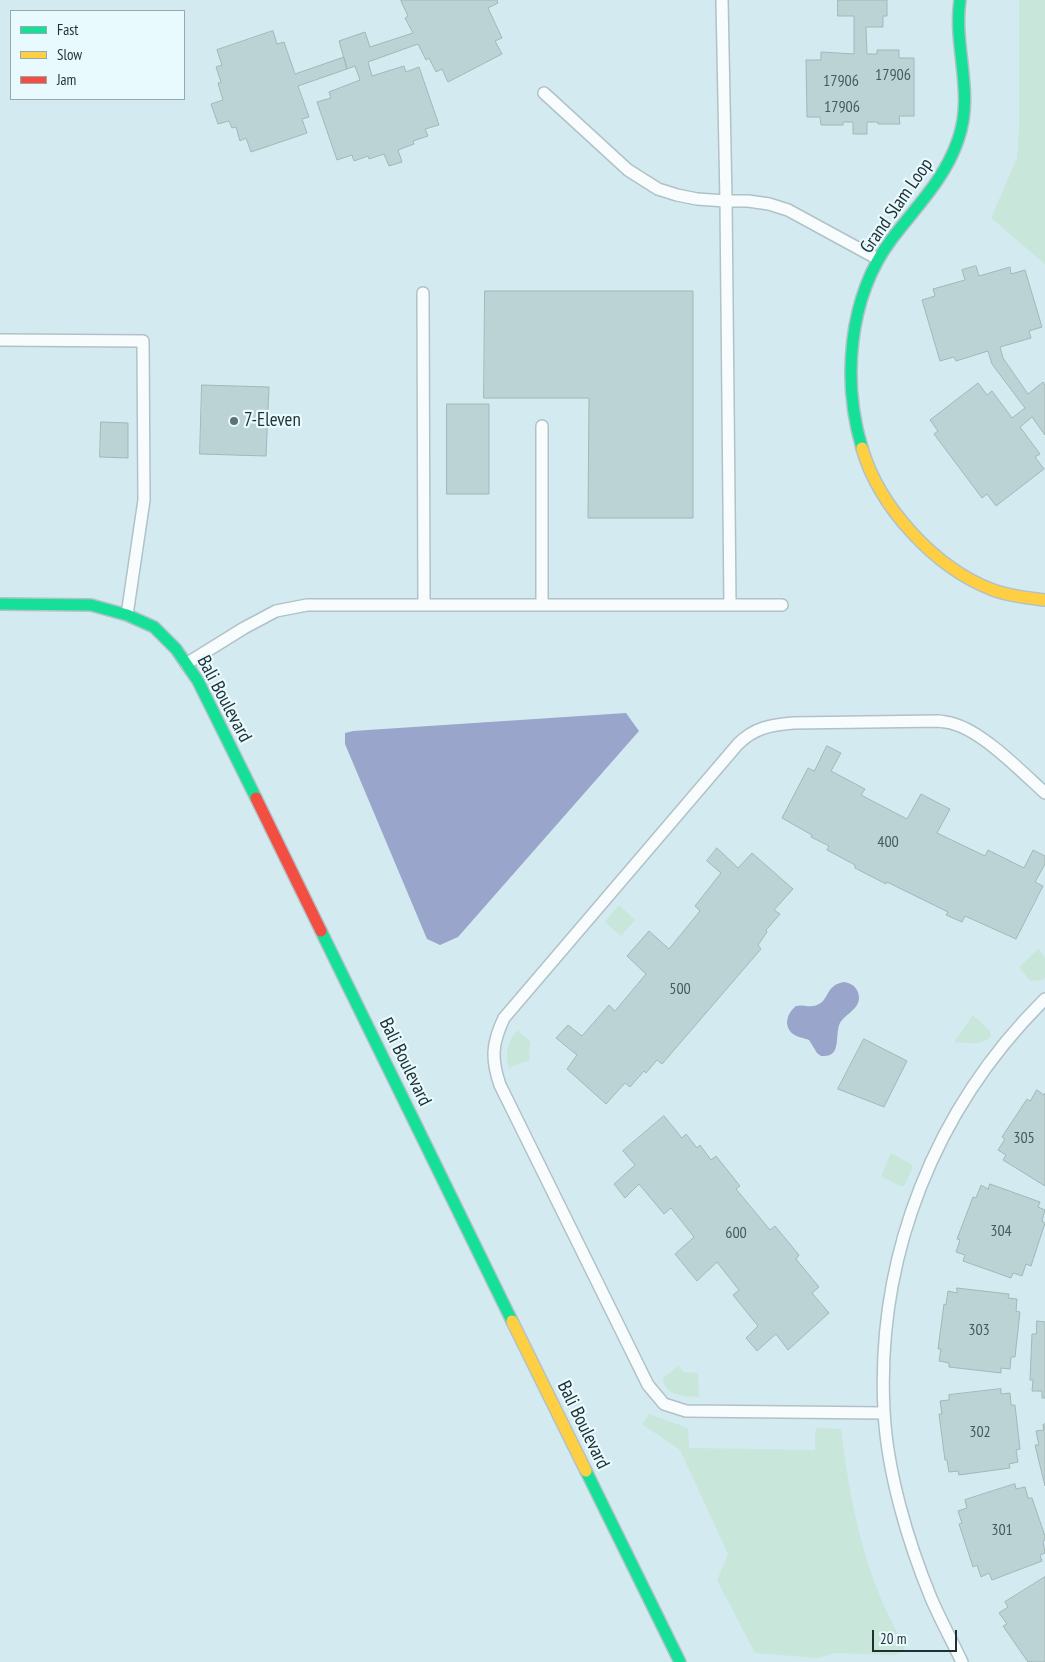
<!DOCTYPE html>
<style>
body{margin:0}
#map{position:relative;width:1045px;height:1662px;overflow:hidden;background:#d3eaf0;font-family:"PT Sans Narrow",sans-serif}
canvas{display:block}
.legend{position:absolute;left:10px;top:10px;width:175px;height:90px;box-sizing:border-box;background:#e9fafe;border:1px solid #98a9ad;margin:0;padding:6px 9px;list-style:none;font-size:15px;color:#1f3034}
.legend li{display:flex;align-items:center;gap:10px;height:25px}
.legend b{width:25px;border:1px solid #98a9ad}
.scale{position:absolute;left:872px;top:1630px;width:85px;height:22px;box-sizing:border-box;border:2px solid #1f3034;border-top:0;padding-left:6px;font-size:15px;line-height:18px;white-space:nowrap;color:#1f3034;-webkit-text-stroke:4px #e9fafe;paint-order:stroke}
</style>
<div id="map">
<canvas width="1045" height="1662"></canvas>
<ul class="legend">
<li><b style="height:6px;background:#16e098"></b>Fast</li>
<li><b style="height:6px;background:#ffcf43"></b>Slow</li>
<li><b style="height:6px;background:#f24e42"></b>Jam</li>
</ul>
<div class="scale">20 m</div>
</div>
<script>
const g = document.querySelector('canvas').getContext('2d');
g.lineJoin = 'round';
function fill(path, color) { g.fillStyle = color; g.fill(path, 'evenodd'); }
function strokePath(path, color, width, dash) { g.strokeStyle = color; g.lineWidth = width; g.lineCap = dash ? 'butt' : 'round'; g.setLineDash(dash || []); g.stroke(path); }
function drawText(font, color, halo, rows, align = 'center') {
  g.font = font + ' "PT Sans Narrow",sans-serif'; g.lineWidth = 4.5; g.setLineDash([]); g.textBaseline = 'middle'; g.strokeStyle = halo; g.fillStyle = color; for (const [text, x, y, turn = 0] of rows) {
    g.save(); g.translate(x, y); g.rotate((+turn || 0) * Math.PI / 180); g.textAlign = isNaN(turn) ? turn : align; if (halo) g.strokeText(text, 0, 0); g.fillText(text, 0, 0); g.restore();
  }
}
const green = new Path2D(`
 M1019 0H1045V264L991 218 1017 158 1019 131Z
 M619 905 635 920 621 936 605 922Z
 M1039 948 1045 958V978L1041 980 1030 981 1019 967Z
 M973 1015 990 1031 991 1036C983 1046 966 1043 954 1042Z
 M517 1030 531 1042 529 1049 530 1060 509 1068C504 1052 508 1043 517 1030Z
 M891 1153 911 1164 913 1167 904 1186H900L881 1176Z
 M679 1366 684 1372 698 1373 699 1397C685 1396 663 1396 663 1378Z
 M649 1414 688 1428 689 1448 815 1450V1433L817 1428 841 1429C848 1486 858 1542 880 1596 887 1614 897 1631 905 1648L904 1650 895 1655 836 1653 818 1658 755 1653 717 1580 728 1554 680 1450 642 1424Z`);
const water = new Path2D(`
 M626 713 639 731 458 937 440 945 427 939 345 744V733L353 731Z
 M844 982C850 983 854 985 857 990 865 1007 847 1012 840 1023 834 1035 843 1058 821 1056L817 1053 809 1040C804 1038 797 1037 793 1034 783 1026 787 1013 796 1006 803 1004 810 1008 817 1005 830 1000 825 985 844 982Z`);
const building = new Path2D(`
 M404 0H497L498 3 488 8 502 38 495 41 502 54 448 82 442 69 436 72 429 58 426 60 418 44 368 62 372 76 404 66 406 72 419 67 439 125 425 129 428 136 413 141 414 144 398 150 402 162 389 166 384 154 369 159 368 156 354 161 352 155 337 160 317 102 331 98 329 92 360 80 355 66 347 69 339 41 365 32 370 47 413 33 405 18 408 16 401 1Z
 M838 0H887V16H883V27H866L867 54H877V50H899V58H914V116H899L900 124H878V122H867V134H853V122H843V125H821L820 117H807L806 60H821V52L854 54V16H838Z
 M273 31 277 44 284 42 295 74 344 57 347 69 298 86 309 117 302 119 307 133 251 152 246 138 240 141 236 127 232 128 229 121 218 124 211 104 223 100 218 83 221 82 216 67 222 65 217 50Z
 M976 266 979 276 1010 267 1011 274 1025 270 1042 327 1029 331 1031 338 1000 347 1003 358 1028 394 1043 382 1045 385V435L1032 417 1020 427 1040 454 1035 457 1044 469 996 506 987 494 982 498 934 434 938 431 930 420 978 383 987 395 992 391 1012 418 1025 408 992 364 988 351 956 361 954 357 940 361 922 300 935 296 933 289 965 280 962 270Z
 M485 291H693V518H588L589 398H484Z
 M202 385 269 387 266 456 200 454Z
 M447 404H489V494H447Z
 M101 422 128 423V458L100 457Z
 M827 746 841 753 831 771 865 789 861 795 907 819 921 794 950 809 937 833 985 856 988 850 1024 868 1033 850 1045 856V864L1035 882 1043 886 1016 939 965 916 962 922 946 915 948 912 887 882 886 884 855 868V865L827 850 829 846 811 837 812 835 782 818 808 768 814 771Z
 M717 848 738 868 752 853 793 889 774 910 780 914 766 930 767 932 758 945 761 949 662 1064 657 1060 646 1073 644 1071 630 1087 625 1083 606 1104 567 1069 577 1055 556 1038 568 1025 582 1036 609 1005 615 1011 646 974 627 956 649 931 669 949 700 911 695 906 721 873 707 861Z
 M864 1039 907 1061 884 1107 838 1089Z
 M1037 1090 1044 1095 1045 1093V1186L1003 1160 1006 1155 998 1150 1005 1139 1002 1137 1027 1099 1030 1101Z
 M664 1116 682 1138 686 1134 697 1148 700 1145 711 1160 716 1156 740 1186 736 1189 770 1230 775 1226 799 1255 796 1259 819 1287 812 1293 829 1313 788 1350 776 1334 757 1351 746 1338 758 1326 733 1295 739 1290 717 1262 697 1281 675 1254 694 1237 671 1208 664 1214 639 1184 625 1198 614 1184 635 1165 623 1151Z
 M990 1184 1040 1202 1038 1207 1045 1210 1042 1221 1045 1223 1031 1266 1026 1264 1022 1276 1013 1273 1011 1278 963 1261 965 1255 956 1252 960 1240 957 1239 973 1197 976 1198 981 1185 988 1189Z
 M957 1288 1009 1294 1008 1298 1017 1299 1016 1311 1020 1312 1015 1357H1011L1010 1369 1001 1368V1373L949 1367V1363L939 1361 941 1349H938L944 1304 946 1305 948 1291 957 1293Z
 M1037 1321 1045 1322V1398H1042V1391H1032L1033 1380H1030L1032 1334H1036Z
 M1001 1389V1394L1010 1393 1011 1405H1015L1020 1449 1016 1450 1018 1462 1009 1464 1010 1468 959 1475 958 1471 949 1472 947 1460H945L939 1414H942L940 1401 949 1400V1395Z
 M1045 1424V1486L1035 1445H1039L1036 1431 1044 1430 1043 1425Z
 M1015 1484 1016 1489 1025 1487 1028 1498H1032L1045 1536V1540L1043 1541 1045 1553 1040 1555 1042 1561 992 1580 989 1573 981 1577 977 1565 973 1567 959 1524 962 1523 958 1511 967 1508 965 1500Z
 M1045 1577V1662H1032L1031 1661 1028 1662 1003 1626 1007 1624 999 1613 1008 1607 1005 1602Z`);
const lane = new Path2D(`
 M722 0 726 201 730 605
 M544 93 628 170 658 189 677 195 697 199 726 201H748L769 204 788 210 878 259
 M423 293 424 605
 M0 340 143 341 144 500 127 615
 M542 426V605
 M186 664 244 628 276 611 307 605H782
 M884 1413 686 1411 664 1404 648 1385 500 1085C491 1059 492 1043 504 1018L738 744C754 728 770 725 793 723L939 721C944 722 949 722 954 724 983 732 1022 772 1045 793
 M962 1662C952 1641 940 1619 931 1598 908 1542 887 1472 884 1411 876 1256 935 1108 1045 999`);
const fast = new Path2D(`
 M862 448C842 381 848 298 891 240 915 208 945 179 958 140 975 93 953 47 960 0
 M0 604 91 605 127 615 154 627 176 649 198 681 256 798
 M321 931 512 1321
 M586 1471 680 1662`);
const slow = new Path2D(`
 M862 448C879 507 935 568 993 590 1009 596 1028 598 1045 600
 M512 1321 586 1471`);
const jam = new Path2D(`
 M256 798 321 931`);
const markers = [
 [234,421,5,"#5e7176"]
];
const numberNames = [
 ["17906",893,75],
 ["17906",841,81],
 ["17906",842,107],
 ["400",888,842],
 ["500",680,989],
 ["305",1024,1138],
 ["304",1001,1231],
 ["600",736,1233],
 ["303",979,1330],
 ["302",980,1432],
 ["301",1002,1530]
];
const streetNames = [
 ["Grand Slam Loop",897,206,-55],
 ["Bali Boulevard",224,699,62],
 ["Bali Boulevard",405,1062,64],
 ["Bali Boulevard",583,1425,64]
];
const poiNames = [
 ["7-Eleven",244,421]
];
fill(green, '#c9e6da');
fill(water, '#9aa5cb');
fill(building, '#bbd3d4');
strokePath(building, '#a4b6b7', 1);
strokePath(lane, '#b0c2c7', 14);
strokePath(fast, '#b0c2c7', 14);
strokePath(slow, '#b0c2c7', 14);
strokePath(jam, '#b0c2c7', 14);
strokePath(lane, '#f8fcfd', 11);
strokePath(fast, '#16e098', 11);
strokePath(slow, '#ffcf43', 11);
strokePath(jam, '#f24e42', 11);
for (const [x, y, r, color] of markers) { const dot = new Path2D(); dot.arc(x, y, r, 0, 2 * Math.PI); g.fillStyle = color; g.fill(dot); strokePath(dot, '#e9fafe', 2); }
drawText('16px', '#475a5d', null, numberNames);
drawText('19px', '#1f3034', '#e9fafe', streetNames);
drawText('19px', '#1f3034', '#e9fafe', poiNames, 'left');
</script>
